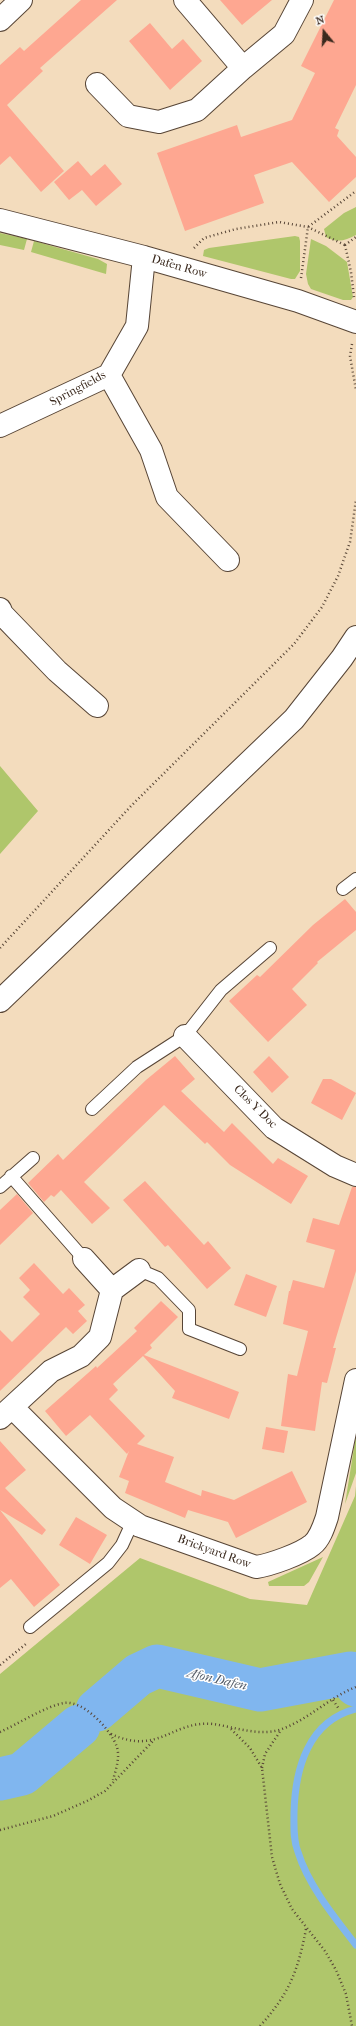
<!DOCTYPE html>
<style>
body{margin:0}
#map{position:relative;width:356px;height:2026px;overflow:hidden;background:#f3dcbd;font-family:"IM FELL French Canon",serif}
canvas{display:block}
.north{position:absolute;left:304px;top:12px;width:40px;height:40px;-webkit-text-stroke:3px #fff;paint-order:stroke;rotate:342deg;font-size:11px;font-weight:700;line-height:16px;text-align:center;color:#3b2a1e}
.north::after{content:'';display:block;margin:auto;width:14px;height:18px;background:#3b2a1e;clip-path:polygon(50% 0,100% 100%,50% 72%,0 100%)}
</style>
<div id="map">
<canvas width="356" height="2026"></canvas>
<div class="north">N</div>
</div>
<script>
const g = document.querySelector('canvas').getContext('2d');
g.lineJoin = 'round';
function fill(path, color) { g.fillStyle = color; g.fill(path, 'evenodd'); }
function strokePath(path, color, width, dash) { g.strokeStyle = color; g.lineWidth = width; g.lineCap = dash ? 'butt' : 'round'; g.setLineDash(dash || []); g.stroke(path); }
function drawText(font, color, halo, rows, align = 'center') {
  g.font = font + ' "IM FELL French Canon",serif'; g.lineWidth = 3; g.setLineDash([]); g.textBaseline = 'middle'; g.strokeStyle = halo; g.fillStyle = color; for (const [text, x, y, turn = 0] of rows) {
    g.save(); g.translate(x, y); g.rotate((+turn || 0) * Math.PI / 180); g.textAlign = isNaN(turn) ? turn : align; if (halo) g.strokeText(text, 0, 0); g.fillText(text, 0, 0); g.restore();
  }
}
const green = new Path2D(`
 M356 207V235C345 241 337 243 326 237L324 229 344 213Z
 M0 233 27 239 24 250 0 245Z
 M295 236 299 237 300 241V271L295 279H291L203 256 204 250 209 248Z
 M311 239 326 246 347 262 353 297 351 300H343L311 289 308 284 306 274Z
 M34 241 98 259 107 264 106 274 31 252Z
 M0 766 38 811 0 854Z
 M356 1435V1473L345 1504Z
 M356 1486V2026H0V1674L140 1558 250 1599 307 1605 355 1496Z
 M323 1557 309 1582 304 1586H269L268 1582Z`);
const stream = new Path2D(`
 M356 1709C308 1721 295 1769 294 1813 294 1826 293 1840 298 1852 308 1885 335 1918 356 1945`);
const river = new Path2D(`
 M97 1710 138 1675 157 1666 260 1690 351 1673 356 1685
 M0 1779 22 1774 79 1726`);
const building = new Path2D(`
 M81 0H117L40 68 43 71 7 105 64 171 41 192 10 156 0 165V65L20 47 24 51Z
 M220 0H272L242 25Z
 M334 0H356V85L335 128 339 130 337 136 356 157V177L329 202 292 162 254 175 264 203 185 231 157 153 237 125 241 137 292 120 315 73 301 66Z
 M150 23 172 49 183 39 202 61 170 90 129 41Z
 M78 161 91 176 105 164 122 184 96 206 82 190 69 200 54 182Z
 M345 899 356 912V930L317 962 318 963 292 989 307 1005 268 1042 229 1001 257 975 260 977 313 925Z
 M175 1056 195 1079 181 1091 224 1132 232 1123 273 1164 278 1158 308 1176 291 1204 230 1165 207 1142 205 1144 164 1105 84 1182 110 1208 92 1224 61 1190 54 1197 51 1195 44 1202 28 1183 58 1154 63 1160 146 1080Z
 M269 1056 289 1077 272 1093 253 1072Z
 M323 1079H331L356 1093 342 1120 311 1103Z
 M145 1181 204 1245 208 1241 231 1268 207 1289 168 1245 165 1247 123 1200Z
 M352 1187H356V1271L333 1348H336L327 1383 322 1382 315 1431 281 1426 288 1374 297 1376 308 1331 283 1324 289 1291H290L293 1280 324 1288 335 1250 306 1242 313 1218 339 1225Z
 M17 1194 33 1213 0 1245V1210Z
 M34 1263 63 1294 69 1288 85 1305 78 1311 87 1321 73 1334 66 1327 0 1391V1330L12 1342 40 1314 23 1297 30 1290 19 1278Z
 M246 1274 277 1286 266 1317 234 1305Z
 M161 1301 178 1317 150 1345 152 1348 144 1355 239 1392 229 1419 172 1398 175 1391 143 1356 113 1384 118 1390 109 1399 145 1436 137 1444 174 1457 165 1482 201 1496 202 1490 234 1500 292 1471 307 1502 236 1538 228 1522 188 1510 185 1518 125 1493 129 1481 119 1477 129 1451 127 1454 90 1415 66 1436 45 1411 96 1366 97 1368 137 1331 134 1328Z
 M266 1427 288 1431 284 1453 262 1449Z
 M0 1441 26 1470 5 1488 46 1530 42 1535 0 1510Z
 M0 1510 60 1585 34 1607 11 1579 0 1588Z
 M76 1517 107 1535 90 1564 59 1545Z`);
const path = new Path2D(`
 M345 245 351 272 354 297
 M345 245 356 237
 M194 248 204 238 236 229 279 222 308 227 345 245
 M301 278 308 227 356 191
 M352 344 350 356 356 390
 M0 948 131 806 294 644 322 607 338 576 350 542 356 500
 M0 1665 26 1644
 M333 1700 339 1709
 M231 1729 250 1748 262 1768 272 1857 280 1884 292 1909 325 1951 336 1970 346 1994 352 2026
 M0 1732C18 1724 46 1706 64 1703 84 1700 111 1730 117 1747 120 1758 116 1769 113 1780
 M111 1734C159 1756 172 1720 213 1724 235 1727 260 1737 282 1729 309 1719 330 1697 356 1687
 M262 1768 265 1754 281 1730
 M0 1830 53 1816 87 1801 105 1791 154 1740
 M260 2026C289 1994 298 1971 306 1929`);
const service = new Path2D(`
 M343 889 356 879
 M92 1109 137 1067 185 1036 221 990 270 948
 M11 1176 84 1259
 M0 1187 33 1158
 M139 1270 158 1278 189 1310V1329L240 1349
 M30 1627 108 1563 122 1545 133 1521`);
const minor = new Path2D(`
 M185 0 243 68 284 34 302 0
 M0 20 21 0
 M97 84 128 116 159 122 197 110 243 68
 M0 220 144 257 298 301 356 322
 M109 375 151 450 167 497 228 560
 M0 426 109 375 137 326 144 257
 M0 609 2 614 57 671 97 706
 M185 1036 274 1128 335 1166 356 1175
 M84 1259 112 1290
 M12 1407 113 1508 140 1526 256 1567C270 1565 301 1554 312 1545 320 1539 324 1526 327 1517L356 1380
 M0 1418 51 1371 81 1356 100 1337 112 1290 139 1270`);
const secondary = new Path2D(`
 M0 1001 294 719 342 658 356 637`);
const streetNames = [
 ["Dafen Row",179,267,16],
 ["Springfields",78,389,-28],
 ["Clos Y Doc",255,1107,45],
 ["Brickyard Row",214,1552,20]
];
const waterNames = [
 ["Afon Dafen",217,1680,13]
];
fill(green, '#afc66b');
strokePath(stream, '#80b6ef', 7);
strokePath(river, '#80b6ef', 43);
fill(building, '#fea791');
strokePath(service, '#574536', 14);
strokePath(minor, '#574536', 24);
strokePath(secondary, '#574536', 24);
strokePath(path, '#574536', 2.5, [1, 3]);
strokePath(service, '#fff', 12);
strokePath(minor, '#fff', 22);
strokePath(secondary, '#fff', 22);
drawText('12px', '#3b2a1e', '#fff', streetNames);
drawText('italic 13px', '#535b67', '#fff', waterNames);
</script>
